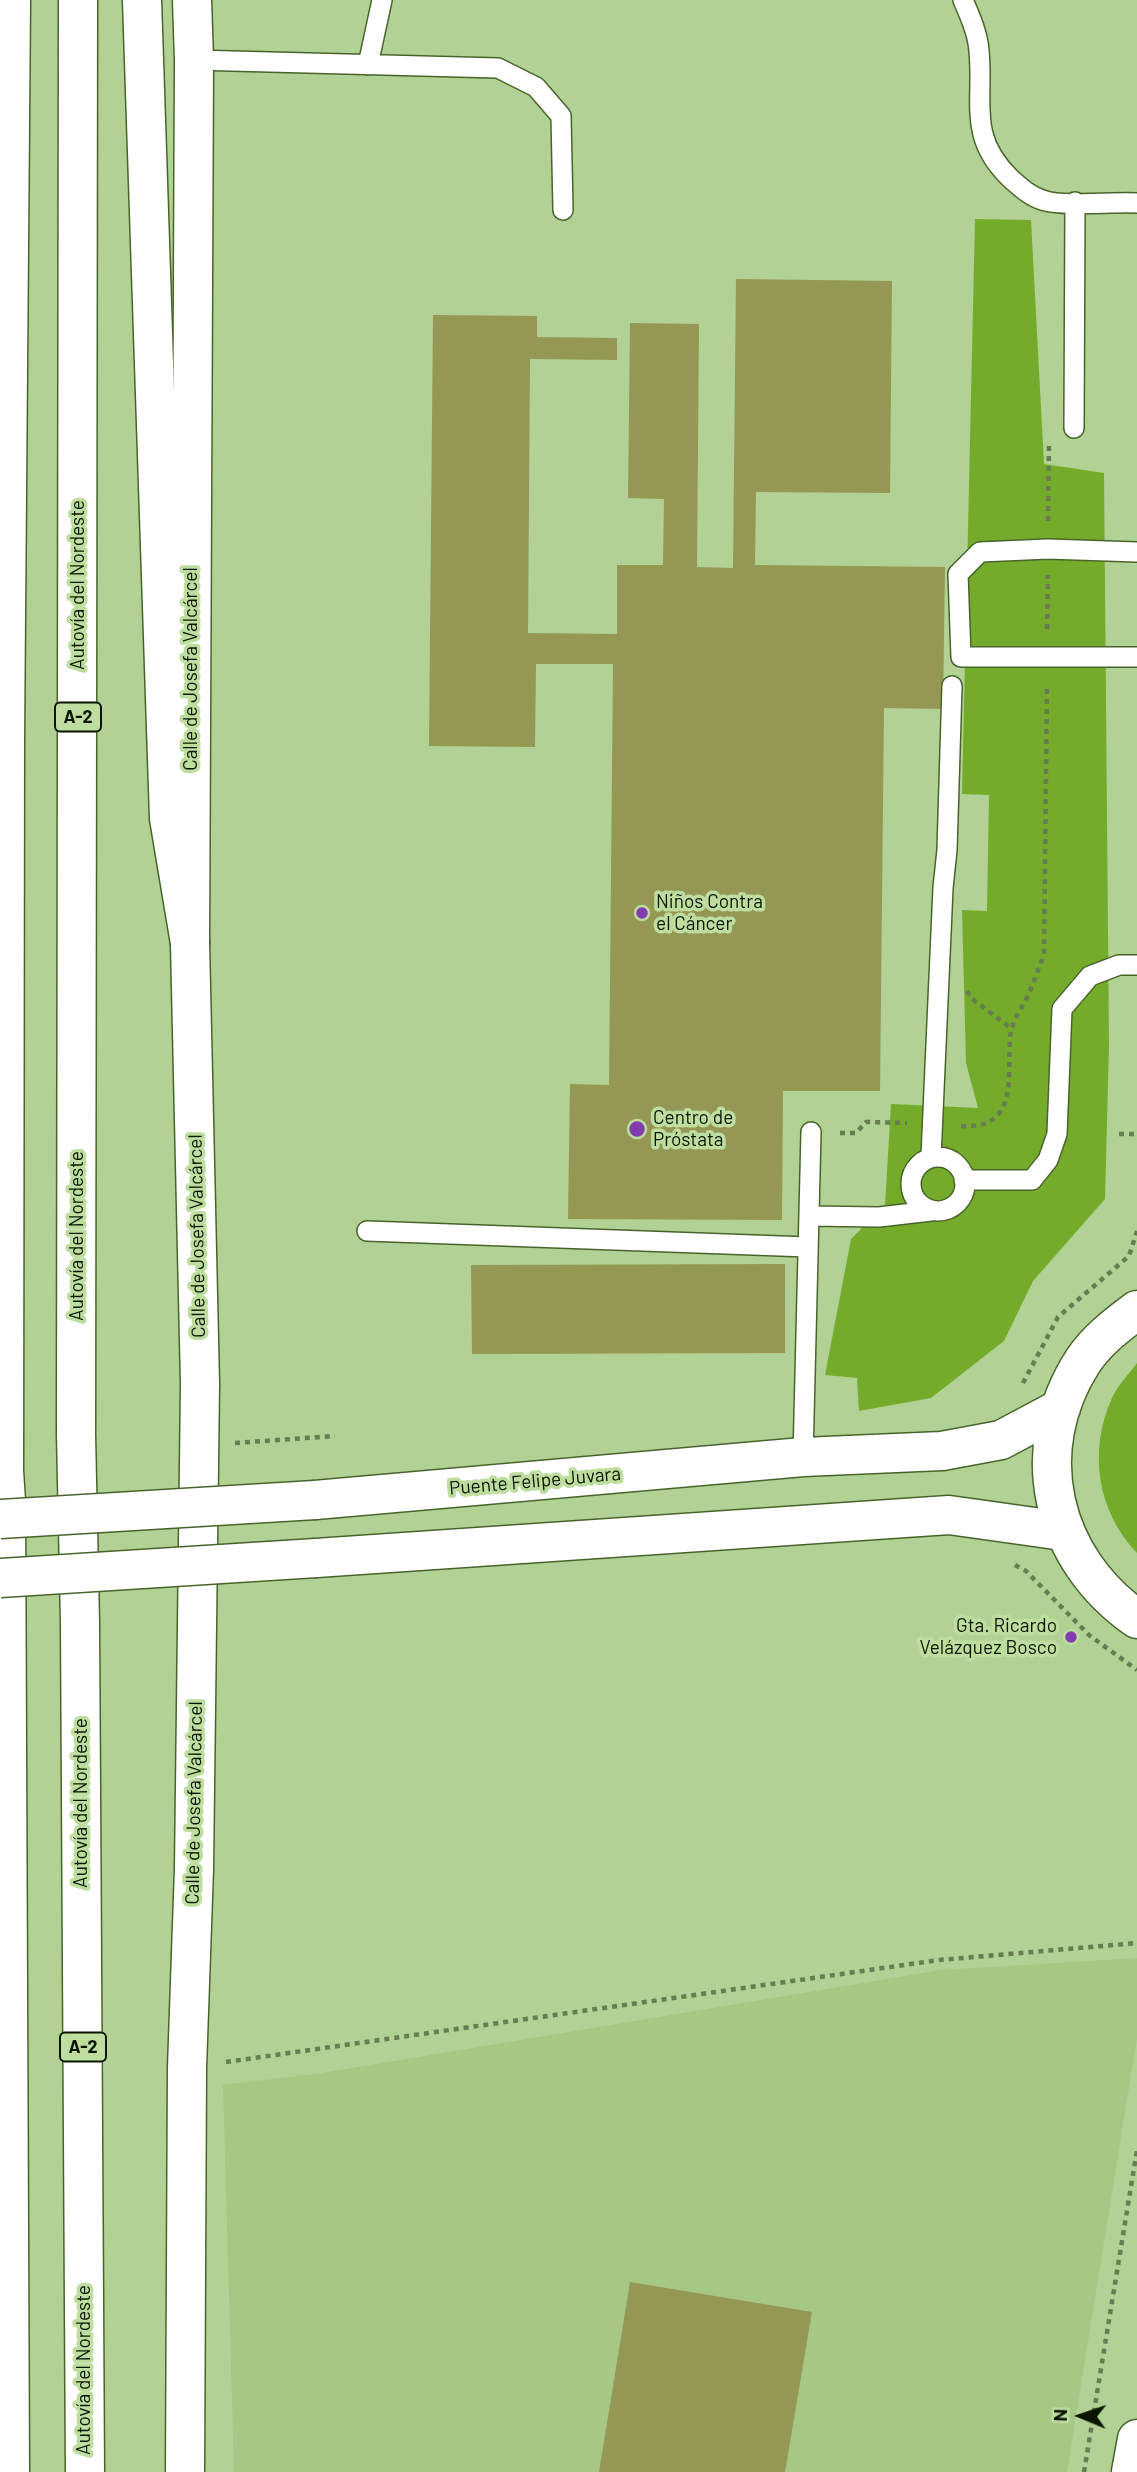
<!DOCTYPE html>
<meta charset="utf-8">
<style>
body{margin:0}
#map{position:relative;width:1137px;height:2472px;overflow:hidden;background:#b2d194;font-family:Barlow,sans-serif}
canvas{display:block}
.north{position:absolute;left:1046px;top:2381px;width:70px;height:70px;-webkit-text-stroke:5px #bedea0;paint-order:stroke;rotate:272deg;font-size:19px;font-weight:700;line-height:28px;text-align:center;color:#0a1501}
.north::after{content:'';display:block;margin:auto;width:24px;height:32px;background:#0a1501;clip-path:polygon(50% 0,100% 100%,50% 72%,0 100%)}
</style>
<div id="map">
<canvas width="1137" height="2472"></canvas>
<div class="north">N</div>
</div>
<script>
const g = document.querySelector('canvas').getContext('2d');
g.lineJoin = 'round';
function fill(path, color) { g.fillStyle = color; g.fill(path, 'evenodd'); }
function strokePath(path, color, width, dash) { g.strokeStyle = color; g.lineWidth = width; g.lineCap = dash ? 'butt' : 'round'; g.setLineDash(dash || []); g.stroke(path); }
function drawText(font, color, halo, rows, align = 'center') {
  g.font = font + ' Barlow,sans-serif'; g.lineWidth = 7; g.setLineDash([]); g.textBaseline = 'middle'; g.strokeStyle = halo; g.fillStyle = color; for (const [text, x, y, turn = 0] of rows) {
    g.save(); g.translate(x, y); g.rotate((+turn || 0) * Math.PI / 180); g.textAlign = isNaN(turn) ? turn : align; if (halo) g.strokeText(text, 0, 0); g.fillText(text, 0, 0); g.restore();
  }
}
const built = new Path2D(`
 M1137 1958V2038L1067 2472H234L223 2085 322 2073 941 1970Z`);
const green = new Path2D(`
 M975 219 1031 220 1044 464 1104 473 1109 1045 1105 1199 1033 1281 1004 1341 931 1398 859 1411 857 1378 825 1375 851 1239 885 1205 891 1104 978 1108 966 1063 962 910 987 911 989 795 962 794Z
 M1137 1363V1553C1097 1511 1088 1451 1112 1398 1117 1386 1129 1374 1137 1363Z`);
const building = new Path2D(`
 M736 279 892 281 890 493 756 492 755 565 945 567 943 709 884 708 880 1091H783L782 1220 568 1219 570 1084 609 1085 613 664H536L535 747 429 746 433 315 537 316V337L617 338V360L530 359 528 633 617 634V565H663L664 499 628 498 630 323 699 324 697 567 733 568Z
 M785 1264V1353L472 1354 471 1265Z
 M630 2282 812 2312 785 2472H599Z`);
const path = new Path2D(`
 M1048 521 1049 442
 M1047 629 1048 575
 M967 991 971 998 1012 1029
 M961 1126C1023 1130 1005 1070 1011 1031 1014 1017 1025 1004 1030 991 1035 979 1039 967 1044 955L1047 684
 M840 1133H856L866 1122 907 1123
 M1119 1134H1137
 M1023 1383 1058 1317 1129 1256 1137 1231
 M235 1443 335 1436
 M1015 1565 1026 1571 1089 1635 1137 1670
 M226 2062 939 1960 1137 1943
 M1084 2472 1137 2150`);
const service = new Path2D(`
 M963 0C970 16 978 34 979 51 984 102 967 136 1010 178 1022 189 1033 199 1050 202 1074 206 1111 202 1137 203
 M194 60 498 68 536 87 561 116 563 210
 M368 65 382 0
 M1074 428 1075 202
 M1137 552 1048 549 980 552 958 574 961 657H1137
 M911 1184a27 27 0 1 1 54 0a27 27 0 1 1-54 0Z
 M931 1157 943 888 947 850 952 686
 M964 1180H1032L1048 1160 1057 1134 1062 1009 1090 976 1119 965H1137
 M809 1216 879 1217 931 1211
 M367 1231 808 1247
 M803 1457 811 1132`);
const minor = new Path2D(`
 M185 2472 187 2068 194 1868 200 1384 190 943 194 60 192 0`);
const tertiary = new Path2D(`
 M1131 2472 1137 2439`);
const secondary = new Path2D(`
 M1137 1310C1117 1325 1097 1340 1083 1361 1025 1451 1051 1559 1137 1619
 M315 1500 803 1457 942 1451 1001 1440 1061 1408
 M316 1558 949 1515 1063 1531`);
const motorway = new Path2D(`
 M78 0 76 1434 80 1623 85 2472
 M142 0 169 818 190 943
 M10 2472 6 1501 4 1471 5 738 11 0`);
const secondaryBridge = new Path2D(`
 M0 1519 315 1500
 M0 1578 316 1558`);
const markers = [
 [642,913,7,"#833caf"],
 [637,1129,9,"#833caf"],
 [1071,1637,7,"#833caf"]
];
const shields = [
 [78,717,46],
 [83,2047,46]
];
const shieldNames = [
 ["A-2",78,717],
 ["A-2",83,2047]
];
const streetNames = [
 ["Autovía del Nordeste",78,585,-90],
 ["Calle de Josefa Valcárcel",191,669,-90],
 ["Autovía del Nordeste",77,1236,-90],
 ["Calle de Josefa Valcárcel",197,1236,-91],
 ["Puente Felipe Juvara",535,1481,-5],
 ["Autovía del Nordeste",81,1803,-90],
 ["Calle de Josefa Valcárcel",194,1803,-89],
 ["Autovía del Nordeste",84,2370,-90]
];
const poiNames = [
 ["Niños Contra",656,902],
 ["el Cáncer",656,924],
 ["Centro de",653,1118],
 ["Próstata",653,1140],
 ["Gta. Ricardo",1057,1626,"right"],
 ["Velázquez Bosco",1057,1648,"right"]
];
fill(built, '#a6c884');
fill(green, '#75ab2b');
fill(building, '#959755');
strokePath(service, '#49642b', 22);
strokePath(minor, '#49642b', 41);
strokePath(tertiary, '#49642b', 41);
strokePath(secondary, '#49642b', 41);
strokePath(motorway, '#49642b', 41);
strokePath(path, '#667c51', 4.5, [5, 5]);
strokePath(service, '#fff', 19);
strokePath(minor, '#fff', 38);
strokePath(tertiary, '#fff', 38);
strokePath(secondary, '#fff', 38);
strokePath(motorway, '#fff', 38);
strokePath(secondaryBridge, '#49642b', 41, []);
strokePath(secondaryBridge, '#fff', 38);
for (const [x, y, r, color] of markers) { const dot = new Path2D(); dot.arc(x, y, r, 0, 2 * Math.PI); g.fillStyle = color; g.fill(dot); strokePath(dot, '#bedea0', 2.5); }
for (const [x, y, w] of shields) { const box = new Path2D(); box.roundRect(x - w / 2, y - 14.5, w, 29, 5); g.fillStyle = '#bedea0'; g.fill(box); strokePath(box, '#0a1501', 2); }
drawText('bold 18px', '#0a1501', null, shieldNames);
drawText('19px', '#0a1501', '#bedea0', streetNames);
drawText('19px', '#0a1501', '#bedea0', poiNames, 'left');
</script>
